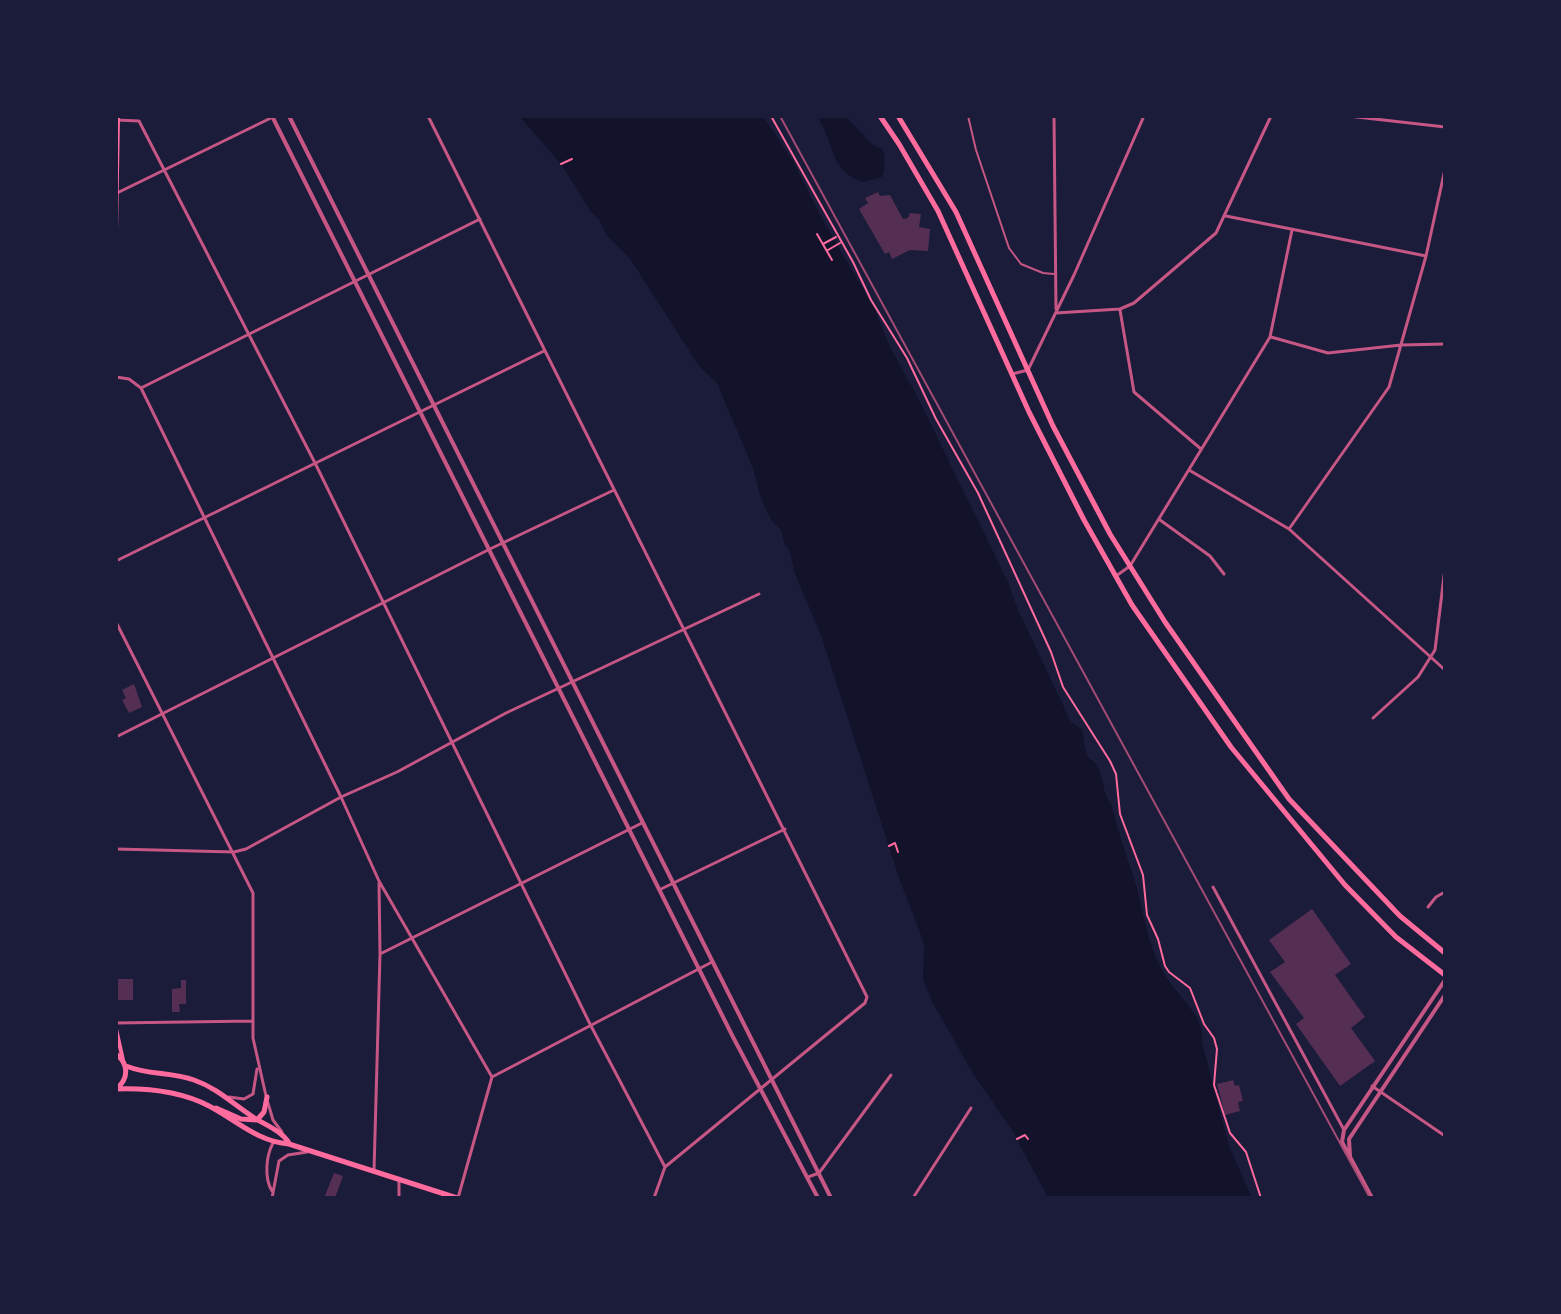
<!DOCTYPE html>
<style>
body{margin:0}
#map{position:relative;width:1561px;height:1314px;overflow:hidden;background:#1b1b3a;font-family:"Fira Sans Condensed",sans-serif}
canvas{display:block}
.frame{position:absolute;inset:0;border:118px solid #1b1b3a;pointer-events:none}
</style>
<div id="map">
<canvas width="1561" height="1314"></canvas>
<div class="frame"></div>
</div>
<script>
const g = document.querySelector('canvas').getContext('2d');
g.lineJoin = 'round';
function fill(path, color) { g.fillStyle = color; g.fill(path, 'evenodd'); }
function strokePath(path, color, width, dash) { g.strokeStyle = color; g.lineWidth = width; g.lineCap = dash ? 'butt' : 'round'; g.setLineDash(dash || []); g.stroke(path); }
const water = new Path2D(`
 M519 116H763L793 161 822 219 873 306 890 347 918 398 1007 580 1018 610 1071 722C1090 733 1080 736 1087 754 1090 762 1089 756 1095 763 1105 776 1101 792 1111 804 1117 828 1125 851 1133 875 1144 910 1146 944 1165 975 1178 997 1206 1017 1202 1042L1229 1146 1252 1198H1048L1012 1130 972 1072 933 1003 923 980 924 946 921 935 899 878 822 638 794 571 790 551 785 545 781 530 772 521 761 499 753 468 717 383 699 366 631 260 606 234 599 219 591 212 561 164Z
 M817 116H845C854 125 863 135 872 144 877 148 880 146 883 151 886 157 884 171 882 177L863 182C829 172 834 139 817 116Z`);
const building = new Path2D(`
 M878 192 880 196 890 195 903 219 908 218 910 213 921 214 919 227 930 229 928 251 910 250 892 259 889 252 885 254 859 209 868 203 865 198Z
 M134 684 142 707 129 713 122 700 126 698 122 690Z
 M1312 909 1351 964 1335 975 1365 1017 1351 1028 1375 1061 1340 1086 1296 1024 1304 1018 1270 972 1285 962 1269 940Z
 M116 979H133V1000H116Z
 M181 980H186V1004H179L180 1012H172V989L181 988Z
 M1233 1080 1235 1086 1239 1085 1243 1101 1238 1102 1240 1111 1225 1115 1217 1084Z
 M334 1173 343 1176 335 1198H324Z`);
const path = new Path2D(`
 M771 116 853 262 871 300 907 358 936 419 978 493 1051 652 1063 687 1110 761 1116 774 1120 814 1143 875 1147 915 1158 939 1165 966 1169 972 1190 988 1204 1024 1214 1038 1217 1049 1214 1085 1230 1133 1246 1152 1261 1198
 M561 164 572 159
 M817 234 832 260
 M823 244 836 237
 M828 250 840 243
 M889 846 895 843 898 852
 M1017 1139 1025 1135 1028 1139`);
const service = new Path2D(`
 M968 116 976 150 1009 248 1021 264 1043 273 1054 274`);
const minor = new Path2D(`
 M428 116 867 997 865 1003 665 1167 654 1198
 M1054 116 1056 309
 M1348 116 1445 127
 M116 120 139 121 316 465 590 1024 665 1167
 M117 193 275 116
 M1226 216 1426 256
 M1120 310 1134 392 1201 449
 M1056 313 1120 309 1134 303 1216 233 1271 116
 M1271 337 1328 353 1401 345 1445 344
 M1012 374 1028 370 1074 275 1144 116
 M116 377 129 379 141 388 341 797 379 881 492 1077
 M141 388 480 219
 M1189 470 1289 529 1445 670
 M1160 520 1210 556 1224 574
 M1289 529 1389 387 1426 256 1445 169
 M116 561 544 351
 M1116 576 1130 566 1270 337 1292 230
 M116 622 253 893V1038L266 1096
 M1373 718 1418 677 1435 650 1445 568
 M116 737 490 549 614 490
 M116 849 234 852 246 849 341 797 397 772 506 713 759 594
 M1213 887 1344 1130
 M659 890 785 829
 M1428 907 1436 897 1445 892
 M380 954 642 823
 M116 1023 253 1021
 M1372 1086 1445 1136
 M229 1097 244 1099 253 1094 257 1069
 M268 1103 273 1120 282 1132
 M374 1171 380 954 379 883
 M808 1177 819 1173 891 1075
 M399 1179V1198
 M272 1191C264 1178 266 1156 273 1143
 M272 1198 279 1161 288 1155 307 1152
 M458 1198 492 1077 712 962
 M913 1198 971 1108`);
const tertiary = new Path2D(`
 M272 116 733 1037 818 1198
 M289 116 831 1198
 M1350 1156 1349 1139 1445 995
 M1372 1198 1342 1142 1344 1130 1445 980`);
const secondary = new Path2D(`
 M116 232 118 116
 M116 1029 123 1060`);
const primary = new Path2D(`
 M880 116 899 144 938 211 1029 412 1084 520 1132 605 1231 747 1345 885 1396 937 1445 975
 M898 116 956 212 1053 426 1110 534 1165 622 1289 799 1400 916 1445 953
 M116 1054C129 1064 129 1079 116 1089
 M126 1066C148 1075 171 1072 194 1080 217 1088 233 1104 253 1117 265 1125 281 1130 289 1143
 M116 1089C148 1088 180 1091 209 1106 236 1120 258 1142 289 1144L457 1198
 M216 1108 241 1119 257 1120 264 1112 267 1097`);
const rail = new Path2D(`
 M780 116 1370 1198`);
fill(water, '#12122b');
fill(building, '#542f53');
strokePath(path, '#ff6b9d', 2);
strokePath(service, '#c65784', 2);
strokePath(minor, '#c65784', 3);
strokePath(tertiary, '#c65784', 4);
strokePath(secondary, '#ff6b9d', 4);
strokePath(primary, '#ff6b9d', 5);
strokePath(rail, '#a44b75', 2);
</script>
